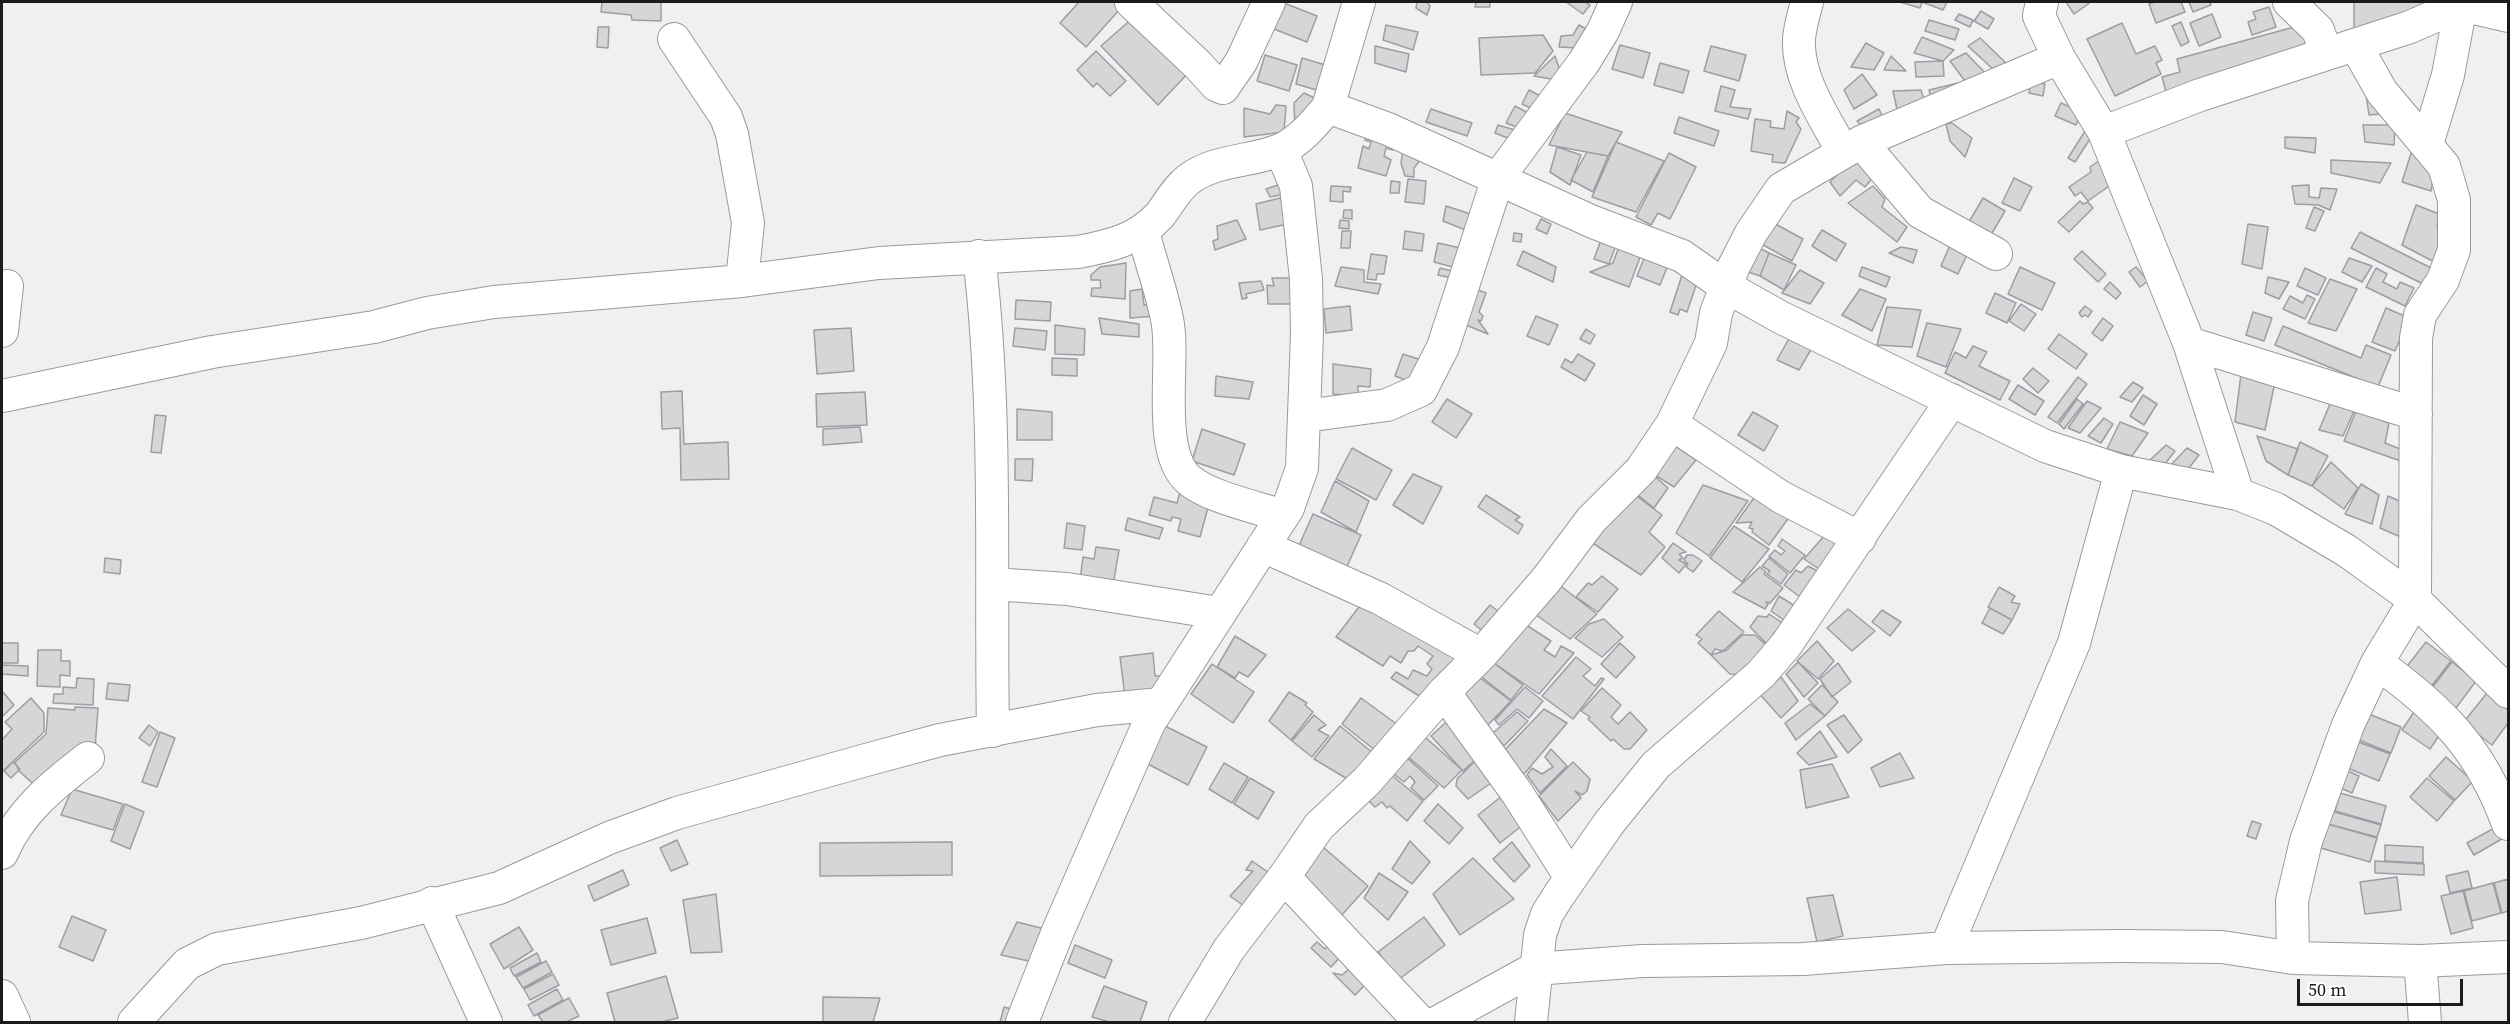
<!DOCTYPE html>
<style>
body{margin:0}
#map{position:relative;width:2510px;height:1024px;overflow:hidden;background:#eef0f2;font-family:"Source Serif 4",serif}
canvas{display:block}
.frame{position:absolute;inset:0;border:3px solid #1a1b1c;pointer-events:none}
.scale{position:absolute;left:2297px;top:979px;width:166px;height:27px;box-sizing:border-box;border:3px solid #1a1b1c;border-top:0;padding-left:8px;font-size:18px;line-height:21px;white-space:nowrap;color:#1a1b1c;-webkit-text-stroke:4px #fff;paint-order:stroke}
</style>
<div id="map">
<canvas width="2510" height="1024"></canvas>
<div class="frame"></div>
<div class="scale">50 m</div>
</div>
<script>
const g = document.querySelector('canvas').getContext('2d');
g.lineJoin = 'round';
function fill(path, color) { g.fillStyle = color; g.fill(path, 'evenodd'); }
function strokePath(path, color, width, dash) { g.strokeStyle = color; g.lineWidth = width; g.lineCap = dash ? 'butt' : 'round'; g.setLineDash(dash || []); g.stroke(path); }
const building = new Path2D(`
 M602 2H661V21L632 20 631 15 601 12Z
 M1079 2H1114L1121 8 1086 47 1060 23Z
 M1417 2H1427L1430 6 1427 15 1416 8Z
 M1476 2H1490V7H1475Z
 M1566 2H1585L1590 5 1583 14Z
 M1900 2H1922L1920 8Z
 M1922 2H1947L1943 10Z
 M2066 2H2091L2074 14Z
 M2155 2H2181L2185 12 2156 23 2149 4Z
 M2189 2H2210L2211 5 2193 12Z
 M2354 2H2431L2417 13 2354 29Z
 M1284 3 1317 16 1307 42 1274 29Z
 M2269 7 2276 27 2252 35 2248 22 2256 19 2253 12Z
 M1981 11 1994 19 1988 29 1974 21Z
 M1959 14 1973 20 1970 27 1955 20Z
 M2212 14 2221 37 2199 46 2190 23Z
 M1135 16 1192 69 1158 105 1101 46Z
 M1929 20 1959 29 1955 40 1925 31Z
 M2181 22 2189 42 2181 46 2172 26Z
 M2122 23 2136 54 2155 46 2162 60 2156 63 2161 74 2115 96 2087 39Z
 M2305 24 2313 51 2166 92 2162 77 2180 72 2177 59Z
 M1386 25 1418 32 1413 50 1383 40Z
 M1579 25 1590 31 1578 48 1559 47 1561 36 1573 35Z
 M598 27H609L608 48 597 47Z
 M1543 35 1553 51 1535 73 1481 75 1479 38Z
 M1922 37 1954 50 1943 61 1914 53Z
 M1980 38 2005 62 1997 73 1968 46Z
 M1866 43 1884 53 1874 70 1851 67Z
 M1620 45 1650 53 1643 78 1612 69Z
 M1375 46 1409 54 1406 72 1375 63Z
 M1711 46 1746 55 1739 81 1704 71Z
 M1096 51 1126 81 1110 96 1097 83 1093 87 1077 70Z
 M1966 53 1989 77 1971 89 1950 61Z
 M1265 55 1297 65 1289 91 1257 81Z
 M1555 56 1559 68 1557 80 1534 76Z
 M1891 56 1906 71 1884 70Z
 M1302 58 1332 67 1323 92 1296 84Z
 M1943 61 1944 76 1916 77 1915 62Z
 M1660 63 1689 71 1683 93 1654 85Z
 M1862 74 1877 95 1854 109 1844 90Z
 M2031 82 2045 84 2043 96 2029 93Z
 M1958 83 1964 92 1932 101 1929 90Z
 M1721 86 1735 90 1730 107 1751 109 1748 119 1715 111Z
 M1529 90 1544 98 1539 112 1522 104Z
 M1921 90 1926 106 1898 114 1893 91Z
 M1304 93 1321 101 1295 129 1294 103Z
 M2366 95H2374L2382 114 2369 115Z
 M2061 103 2081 112 2076 125 2055 116Z
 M1276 105 1286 106 1284 132 1244 137V108L1270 114Z
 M1515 106 1530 114 1524 130 1506 123Z
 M1431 109 1472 123 1467 136 1426 122Z
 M1879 109 1885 122 1866 130 1857 121Z
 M1787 111 1799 118 1796 122 1801 129 1785 163 1772 162 1773 155 1751 151 1755 119 1771 121 1770 127 1784 129Z
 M1565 113 1622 132 1608 156 1549 145Z
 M1679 117 1719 131 1714 146 1674 133Z
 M1952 123 1972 138 1965 157 1950 141 1946 124Z
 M1498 125 1515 130 1510 139 1495 133Z
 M2363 125H2395L2394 145 2365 142Z
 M2087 128 2092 136 2075 162 2068 158Z
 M1366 133 1394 143 1393 150 1386 148 1384 156 1391 160 1386 176 1358 168 1363 146 1369 149 1371 142 1365 140Z
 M2285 137 2316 138 2315 153 2285 148Z
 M1404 142 1422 158 1414 168V177L1405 176 1401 163Z
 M1616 142 1664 161 1636 212 1592 197Z
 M1557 147 1581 155 1570 185 1550 172Z
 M2412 150 2436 164 2431 191 2402 182Z
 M1587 152 1608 156 1593 192 1571 180Z
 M1669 153 1696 167 1670 219 1658 213 1651 225 1636 217Z
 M1857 154 1880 169 1865 187 1856 180 1840 196 1830 182Z
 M2100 160 2115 182 2088 201 2081 192 2075 196 2069 187 2091 172 2090 167Z
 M2331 160 2391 163 2380 183 2331 173Z
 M2014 178 2032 187 2020 211 2002 203Z
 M1408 179 1426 181 1424 204 1405 202Z
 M1391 181 1400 182 1399 193H1390Z
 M1287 182 1292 223 1260 230 1256 204 1284 197 1285 194 1270 197 1266 189Z
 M2309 185V197L2319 198 2321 188 2337 189 2330 210 2318 205 2295 204 2292 186Z
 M1331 186 1351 187 1350 192 1343 191V202L1330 201Z
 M1873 186 1885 199 1882 207 1907 227 1897 242 1848 203Z
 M1983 198 2005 211 1988 240 1966 227Z
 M2080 201 2083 204 2088 202 2093 208 2069 232 2058 222Z
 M2416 205 2439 214 2437 227 2448 241 2440 265 2402 245Z
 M1446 206 1480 217 1473 233 1443 221Z
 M2314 207 2324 211 2315 231 2306 228Z
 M1344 210H1352V219L1343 218Z
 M1541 219 1551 224 1547 234 1536 229Z
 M1237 220 1246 239 1215 250 1213 241 1218 239 1217 226Z
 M1340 220 1349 221V229L1339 228Z
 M1770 221 1803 239 1792 261 1758 242Z
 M2248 224 2268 227 2262 269 2242 264Z
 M1822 230 1846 244 1836 261 1812 246Z
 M1342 231H1351L1350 248H1341Z
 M1405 231 1424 234 1422 251 1403 249Z
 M1604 232 1619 237 1609 264 1594 259Z
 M2360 232 2435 270 2427 286 2351 248Z
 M1514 233 1522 234 1521 242 1513 241Z
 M1954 236 1972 244 1958 274 1941 266Z
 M1438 243 1465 249 1460 269 1434 262Z
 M1620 244 1642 252 1629 287 1590 272 1613 263Z
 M1753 245 1769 253 1760 276 1742 270Z
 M1901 247 1917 250 1913 263 1889 253Z
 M1523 251 1556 267 1553 282 1517 265Z
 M1647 251 1670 260 1660 285 1637 276Z
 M2082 251 2106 274 2098 282 2074 259Z
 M1769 253 1796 265 1784 290 1760 276Z
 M1371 254 1387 256 1384 274H1377L1376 280 1367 279Z
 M2349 258 2372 266 2362 282 2342 272Z
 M1126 263 1125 299 1091 296 1092 288H1101L1100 280H1091V275L1100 267Z
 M1341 267 1364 270V282L1381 284 1378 294 1335 286Z
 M1862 267 1890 277 1886 287 1859 276Z
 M2020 267 2055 283 2042 310 2008 294Z
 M2136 267 2148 281 2140 287 2129 272Z
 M1440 268 1464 274 1462 280 1438 275Z
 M2305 268 2326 278 2318 295 2297 286Z
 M2376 268 2387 274 2383 282 2397 289 2400 282 2414 288 2405 306 2366 287Z
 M1800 270 1824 283 1810 304 1782 293Z
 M1701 271 1687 312 1680 309 1678 315 1670 312 1682 275Z
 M2268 277 2289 282 2279 299 2265 293Z
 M1272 278H1299L1304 304H1268L1267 285 1274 286Z
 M2330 279 2357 289 2336 331 2308 323Z
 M1261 281 1264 290 1246 294 1247 298 1242 299 1239 283Z
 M2110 282 2121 293 2116 299 2104 289Z
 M1142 289 1144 305 1152 304 1156 316 1130 318V291Z
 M1475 289 1486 293 1479 312 1483 316 1481 321 1478 320 1488 334 1461 323Z
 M1860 289 1886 299 1872 331 1842 315Z
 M1995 293 2016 303 2007 323 1986 313Z
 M2307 295 2315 299 2305 319 2283 309 2290 296 2303 303Z
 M1016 300 1051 302 1050 321 1015 319Z
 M2021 304 2036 314 2024 331 2009 321Z
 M1350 306 1352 330 1326 333 1324 309Z
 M2085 306 2092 311 2088 317 2085 315 2082 317 2079 313Z
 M1887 307 1921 310 1912 347 1877 345Z
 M2386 308 2409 318 2395 351 2372 342Z
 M2253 312 2272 318 2264 341 2246 335Z
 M1536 316 1558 325 1549 345 1527 336Z
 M1099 318 1139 324V337L1102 334Z
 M2103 318 2113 326 2102 341 2092 333Z
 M1927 323 1961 329 1946 367 1917 356Z
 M1055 325 1085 329 1084 355 1055 354Z
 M2283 326 2361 358 2366 345 2391 355 2378 387 2275 345Z
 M851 328 854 371 817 374 814 330Z
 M1015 328 1047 331 1045 350 1013 346Z
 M1586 329 1595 335 1590 344 1580 339Z
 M1792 333 1813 346 1799 370 1777 360Z
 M2059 334 2087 354 2076 369 2048 349Z
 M1973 346 1987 352 1979 366 2010 381 2000 400 1945 373 1955 352 1966 358Z
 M1403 354 1427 362 1419 385 1395 376Z
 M1578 354 1595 364 1585 381 1561 367 1565 359 1572 363Z
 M1052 358 1077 359V376L1052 375Z
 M1333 364 1371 369 1370 387 1358 386V396L1333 394Z
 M2033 368 2049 381 2038 393 2023 379Z
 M2241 374 2275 382 2265 430 2235 422Z
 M1216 376 1253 382 1249 399 1215 396Z
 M2078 377 2087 384 2057 423 2048 417Z
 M2133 382 2143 388 2132 402 2120 397Z
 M2018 385 2044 401 2035 415 2009 399Z
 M682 391 684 444 728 442 729 479 681 480 680 428 662 429 661 392Z
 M865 392 867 425 817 427 816 394Z
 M2143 395 2157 404 2144 425 2130 416Z
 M1447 399 1472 414 1456 438 1432 422Z
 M2077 399 2083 404 2064 429 2059 424Z
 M2087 401 2101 408 2080 433 2068 428Z
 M2330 404 2354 411 2343 436 2319 430Z
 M1017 409 1052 412V440H1017Z
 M2356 411 2389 423 2385 443 2413 454 2409 464 2344 441Z
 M1753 412 1778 426 1764 451 1738 435Z
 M155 415 166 416 161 453 151 452Z
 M2104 418 2113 424 2101 443 2088 436Z
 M2120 422 2148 433 2132 456 2107 449Z
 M860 427 862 442 823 445V429Z
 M1202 429 1245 444 1234 475 1192 461Z
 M2257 436 2298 449 2288 475 2266 461Z
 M1669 442 1696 460 1674 487 1647 470Z
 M2300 442 2328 456 2312 486 2288 475Z
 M2166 445 2175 451 2164 465 2149 461Z
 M1352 448 1392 470 1376 500 1336 479Z
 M2187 448 2199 455 2185 473 2168 468Z
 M1015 459H1033L1032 481 1015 480Z
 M2331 462 2358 488 2344 509 2312 486Z
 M1651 473 1668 488 1654 508 1634 492Z
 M1413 474 1442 487 1423 524 1393 505Z
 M1335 481 1369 501 1356 532 1321 512Z
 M2361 484 2379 495 2372 524 2345 514Z
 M1182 485 1212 493 1200 537 1178 531 1181 519 1172 517 1171 521 1149 515 1154 497 1177 503Z
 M1703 485 1748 501 1709 556 1676 533Z
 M1634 494 1662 515 1649 532 1665 547 1641 575 1591 542Z
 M1486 495 1520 517 1515 520 1523 525 1518 534 1478 507Z
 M1756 495 1790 516 1769 545 1752 532 1753 529 1749 528 1752 522 1736 523Z
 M2388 496 2413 507 2403 538 2380 528Z
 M1313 514 1361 535 1345 571 1297 550Z
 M1128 518 1163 528 1159 539 1125 530Z
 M1067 523 1085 526 1082 550 1064 548Z
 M1734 526 1769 549 1742 582 1710 558Z
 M1831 528 1851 540 1828 575 1804 559Z
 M1782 539 1805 555 1790 573 1769 556 1775 550 1781 555 1785 551 1778 546Z
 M1673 543 1686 552 1679 554 1683 558 1679 560 1686 564 1679 573 1662 558Z
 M1096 547 1119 550 1113 586 1080 580 1083 557 1094 559Z
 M1687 555H1693L1702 561 1693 572 1686 567 1688 564 1684 560Z
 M105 558 121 560 120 574 104 572Z
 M1769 558 1788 574 1781 584 1767 574 1770 571 1762 566Z
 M1808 566 1827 576 1804 600 1784 585 1796 570 1801 573Z
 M1760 567 1766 572 1764 574 1783 588 1770 603 1766 602 1768 604 1765 609 1733 592Z
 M1602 576 1618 589 1598 612 1576 597 1588 583 1592 585Z
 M1562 587 1597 614 1570 639 1532 612 1548 589Z
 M1999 587 2015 596 2011 602 2020 604 2012 620 1988 607Z
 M1779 596 1795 606 1785 621 1771 611Z
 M1362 603 1460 652 1427 701 1391 678 1396 672 1408 679 1413 670 1427 676 1432 669 1427 664 1433 656 1418 646 1414 651H1408L1401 663 1390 656 1383 666 1336 637Z
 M1490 605 1506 617 1490 637 1474 624Z
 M1990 608 2012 620 2003 634 1982 623Z
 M1848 609 1875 631 1852 651 1827 628Z
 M1882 610 1901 622 1890 636 1872 622Z
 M1719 611 1744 632 1723 651 1715 649 1711 655 1698 643 1702 639 1696 635Z
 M1769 614 1790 628 1787 634 1776 631 1773 634 1784 642 1774 651 1750 627 1758 616 1767 617Z
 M1604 619 1623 637 1602 657 1575 638 1589 624Z
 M1523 623 1551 641 1544 650 1555 657 1561 646 1574 653 1539 694 1488 659Z
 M1742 635H1755L1774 652 1752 675 1730 674 1711 655 1727 650Z
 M1235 636 1266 655 1248 677 1239 672 1235 678 1217 667Z
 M1817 641 1834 661 1818 679 1797 661Z
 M2426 642 2451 661 2430 688 2405 669Z
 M2 643H18V663H2Z
 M1620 643 1635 657 1616 678 1601 664Z
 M38 650H61V661H70V676L60 675V687L37 686Z
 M1153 653 1155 676H1162L1158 693 1125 696 1120 657Z
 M1576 657 1591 669 1583 676 1595 686 1601 678 1604 679 1573 719 1542 696Z
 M1491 661 1523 685 1511 700 1479 675Z
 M1798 662 1818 683 1804 697 1786 674Z
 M2452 662 2476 681 2456 708 2431 689Z
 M1838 663 1851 682 1832 697 1820 679Z
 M1212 664 1254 692 1233 723 1191 694Z
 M2 665 28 666V676L2 674Z
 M1781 677 1798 701 1781 718 1757 691Z
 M77 678 94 679 93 705 53 703 54 694H63V687L76 688Z
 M1480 678 1511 701 1488 725 1477 726 1453 694Z
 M108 683 130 685 128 701 106 699Z
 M1822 685 1838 702 1825 716 1808 699Z
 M1525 687 1543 701 1529 718 1517 709 1499 725 1495 720Z
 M1602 688 1621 705 1611 717 1618 724 1630 712 1647 730 1630 749H1624L1613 739 1611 741 1588 719 1590 717 1581 711Z
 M2 691 14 705 2 717Z
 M1289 692 1307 703 1305 705 1313 712 1291 740 1269 721Z
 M2487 693 2508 710V723L2492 745 2463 723Z
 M31 698 44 713V732L2 772V740L12 729 5 722Z
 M1361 698 1402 728 1381 755 1342 724Z
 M2420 703 2448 722 2430 749 2402 730Z
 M1810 704 1825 716 1796 740 1785 723Z
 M75 707 98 708 95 750 42 792 19 771 15 762 46 734 48 708 75 710Z
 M1544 709 1567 723 1525 773 1512 774 1500 755Z
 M2359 710 2401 727 2391 753 2349 736Z
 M1517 712 1528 721 1504 746 1493 733Z
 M1314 715 1326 725 1318 730 1329 736 1312 757 1292 741Z
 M1844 715 1862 740 1848 753 1827 725Z
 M1453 716 1485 751 1463 771 1431 736Z
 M149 725 158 732 150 746 139 738Z
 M1163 725 1207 747 1188 785 1144 762Z
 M1340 726 1373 753 1349 780 1314 759Z
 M1820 731 1837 757 1809 765 1797 753Z
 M160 732 175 738 157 787 142 782Z
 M1425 737 1462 770 1444 788 1405 754Z
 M2348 738 2390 754 2379 781 2338 764Z
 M1551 749 1567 766 1540 793 1527 775 1532 768 1542 774 1553 767 1545 757Z
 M1900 753 1914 778 1880 787 1871 768Z
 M1404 755 1438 786 1424 800 1411 788 1415 782 1410 776 1404 782 1390 771Z
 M2446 757 2473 781 2455 800 2429 776Z
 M1478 758 1494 781 1468 799 1456 786 1457 779Z
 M13 762 20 769 11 778 4 771Z
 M1573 762 1590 779 1587 791 1582 795 1575 791 1581 798 1558 821 1539 796Z
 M1224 763 1248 777 1232 803 1209 789Z
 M1832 764 1849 797 1806 808 1800 770Z
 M2337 766 2359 776 2352 793 2329 783Z
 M1389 773 1423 801 1407 821 1390 806 1387 808 1382 802 1375 807 1366 798Z
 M1250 778 1274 792 1258 819 1234 804Z
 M2427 778 2454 801 2437 821 2410 797Z
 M72 789 123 804 113 830 61 815Z
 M1507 792 1529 820 1500 843 1478 815Z
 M2340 793 2386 806 2381 824 2335 811Z
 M125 804 144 812 130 849 111 841Z
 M1438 804 1463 828 1449 844 1424 821Z
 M2331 811 2381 825 2377 837 2328 824Z
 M2252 821 2261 824 2256 839 2247 836Z
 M2317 821 2377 838 2370 862 2310 845Z
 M2500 825 2507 836 2474 855 2467 843Z
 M677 840 688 864 671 871 660 848Z
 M1410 841 1430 862 1412 884 1392 869Z
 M952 842V875L820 876V843Z
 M1512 842 1530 866 1514 882 1493 859Z
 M2385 845 2423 847V863L2385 861Z
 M1323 847 1368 886 1341 916 1297 887Z
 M1473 858 1514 899 1460 935 1433 894Z
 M1252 861 1275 877 1251 911 1230 896 1253 871 1246 870Z
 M2375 861 2424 864V875L2375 873Z
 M623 870 629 885 594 901 588 886Z
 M2468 871 2472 888 2450 893 2446 876Z
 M1379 873 1408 892 1388 920 1364 898Z
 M2397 877 2401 910 2365 914 2360 882Z
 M2508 879V911L2502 913 2494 883Z
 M2493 883 2501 913 2472 921 2464 891Z
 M2463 891 2473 928 2451 934 2441 896Z
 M716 894 722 952 691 953 683 900Z
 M1833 895 1843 936 1817 942 1807 898Z
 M72 916 106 930 93 961 59 947Z
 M1424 917 1445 945 1398 980 1378 952Z
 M647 918 656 953 611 965 601 930Z
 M1017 922 1049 930 1038 963 1001 955Z
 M519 927 533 950 504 969 490 944Z
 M1317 942 1325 949 1330 944 1346 951 1331 967 1311 948Z
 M1075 945 1112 960 1105 978 1068 963Z
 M537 953 541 962 514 976 510 968Z
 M546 961 552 972 523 988 516 977Z
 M1349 969 1371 979 1355 995 1333 973 1342 975Z
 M553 974 559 985 530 1000 524 989Z
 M666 976 678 1018 661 1022H615L607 993Z
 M1104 986 1147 1002 1140 1022H1147H1109L1092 1017Z
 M557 989 563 1000 534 1016 528 1005Z
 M823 997 880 998 873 1022H823Z
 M569 998 579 1016 566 1022H543L538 1015Z
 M1004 1007 1022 1012 1018 1022H1000Z`);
const minor = new Path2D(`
 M1131 2 1198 65 1216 85 1223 88 1241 62 1269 2
 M1807 2C1804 13 1800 26 1799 39 1797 79 1825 118 1843 152
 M2042 2 2039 16 2059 58 2104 132 2189 343 2238 494
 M2289 2 2318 30 2326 53
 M674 39 726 117 732 134 748 223 742 281
 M1328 107 1359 2
 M2104 132 2200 95 2410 27 2467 2
 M1861 142 1920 212 1996 254
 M2427 144 2448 75 2461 5 2508 16
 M1143 231C1150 260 1161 289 1167 319 1176 359 1155 451 1189 480 1209 497 1256 507 1283 516
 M979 256C998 413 990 573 993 731
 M2 331 7 286
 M2189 343 2416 414
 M2 396 212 352 374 327 427 313 494 302 742 281 879 263 1078 252C1110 246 1137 240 1160 215 1169 203 1177 188 1189 179 1216 159 1251 162 1280 150 1299 142 1315 123 1328 107L1388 129 1593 222 1682 256 1725 286 1780 317 2045 446 2121 471 2238 494 2276 509 2347 551 2415 600 2508 692
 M1305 416 1387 405 1421 390 1443 347 1498 178 1584 62 1603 31 1616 2
 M1672 424 1781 497 1860 538
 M1263 546 1381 599 1481 655
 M993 584 1067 589 1219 613
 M2377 663C2441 709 2481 749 2508 824
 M1444 692 1517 793 1571 878
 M2 853C20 811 53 785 88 758
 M1284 877 1420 1022
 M432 903 486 1022
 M1946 948 2074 643 2121 471
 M2293 958 2292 901 2306 841 2348 725 2377 663 2415 600 2416 338 2420 315 2443 280 2454 250V200L2444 166 2382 92 2356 46
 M2420 961 2425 1022
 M2 996 14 1022
 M134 1022 187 964 217 949 361 923 499 888 609 838 677 813 866 760 940 740 1097 710 1161 704
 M1022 1022 1058 931 1149 723 1288 508 1302 468 1307 334 1306 279 1296 186 1281 150
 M1185 1022 1229 949 1284 877 1319 826 1367 781 1444 692 1481 655 1546 580 1591 520 1641 470 1672 424 1711 343 1716 313 1733 268 1751 233 1781 189 1861 142 2059 58
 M1438 1022 1534 969 1643 961 1803 959 1946 948 2121 946 2222 947 2293 958 2420 961 2508 957
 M1531 1022 1540 935 1547 914 1559 895 1609 823 1656 765 1761 674 1786 645 1952 400`);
fill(building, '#d4d6d8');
strokePath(building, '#9d9ea1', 1.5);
strokePath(minor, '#999a9d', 34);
strokePath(minor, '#fff', 32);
</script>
